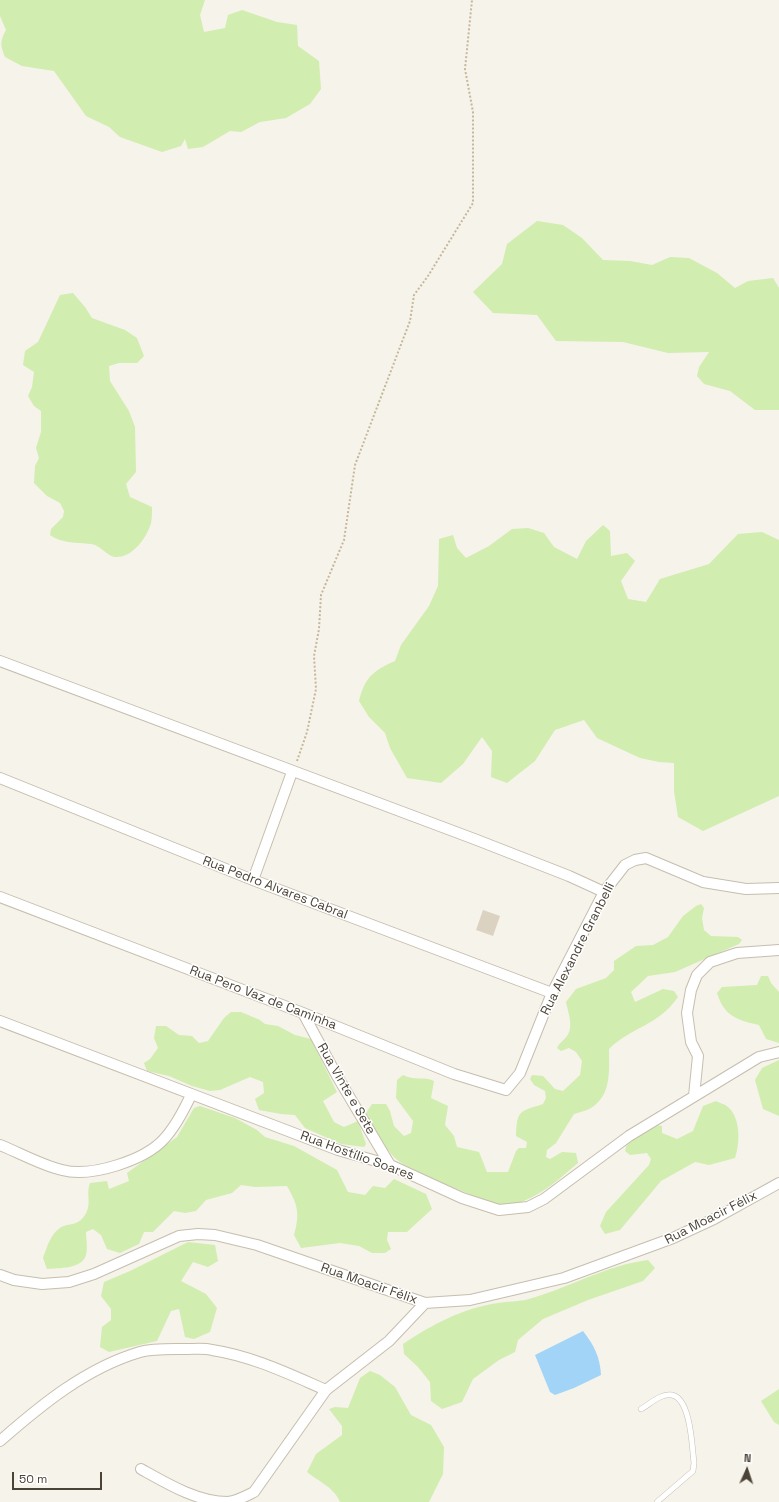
<!DOCTYPE html>
<meta charset="utf-8">
<style>
body{margin:0}
#map{position:relative;width:779px;height:1502px;overflow:hidden;background:#f6f3ea;font-family:"Space Grotesk",sans-serif}
canvas{display:block}
.north{position:absolute;left:727px;top:1450px;width:40px;height:40px;-webkit-text-stroke:3px #fff;paint-order:stroke;rotate:3deg;font-size:11px;font-weight:700;line-height:16px;text-align:center;color:#4b4337}
.north::after{content:'';display:block;margin:auto;width:14px;height:18px;background:#4b4337;clip-path:polygon(50% 0,100% 100%,50% 72%,0 100%)}
.scale{position:absolute;left:12px;top:1472px;width:90px;height:18px;box-sizing:border-box;border:2px solid #4b4337;border-top:0;padding-left:5px;font-size:12px;line-height:14px;white-space:nowrap;color:#4b4337;-webkit-text-stroke:3px #fff;paint-order:stroke}
</style>
<div id="map">
<canvas width="779" height="1502"></canvas>
<div class="north">N</div>
<div class="scale">50 m</div>
</div>
<script>
const g = document.querySelector('canvas').getContext('2d');
g.lineJoin = 'round';
function fill(path, color) { g.fillStyle = color; g.fill(path, 'evenodd'); }
function strokePath(path, color, width, dash) { g.strokeStyle = color; g.lineWidth = width; g.lineCap = dash ? 'butt' : 'round'; g.setLineDash(dash || []); g.stroke(path); }
function drawText(font, color, halo, rows, align = 'center') {
  g.font = font + ' "Space Grotesk",sans-serif'; g.lineWidth = 3; g.setLineDash([]); g.textBaseline = 'middle'; g.strokeStyle = halo; g.fillStyle = color; for (const [text, x, y, turn = 0] of rows) {
    g.save(); g.translate(x, y); g.rotate((+turn || 0) * Math.PI / 180); g.textAlign = isNaN(turn) ? turn : align; if (halo) g.strokeText(text, 0, 0); g.fillText(text, 0, 0); g.restore();
  }
}
const green = new Path2D(`
 M0 0H205L200 15 204 32 225 28 228 15 242 10 277 22 297 25 298 46 319 61 321 89 310 104 286 118 260 122 241 132 230 131 203 147 188 149 185 139 181 146 162 152 120 137 109 127 86 116 54 71 22 66 5 57C0 45 0 41 6 30L0 16Z
 M537 221 563 225 582 238 603 260 630 261 652 265 670 257 689 258 717 273 735 288 748 281 773 278 779 288V410H755L730 391 704 384 697 376 699 367 709 352 668 353 623 342 556 341 537 315 493 313 473 292 502 264 507 244Z
 M73 293 85 307 92 318 125 330 137 338 144 356 137 363H119L109 366 110 381 129 411 135 427 136 472 126 484 130 497 152 507C152 512 152 518 151 523 147 537 133 558 115 557 107 556 100 545 91 544 77 542 63 544 50 535L51 529 63 517 64 511 60 503 47 496 34 483 35 466 39 458 36 448 41 432V411L34 406 28 396 32 387 34 372 23 365 25 351 38 342 60 295Z
 M603 525 610 531 611 556 627 553 635 561 621 581 628 599 646 602 660 579 709 564 738 534 762 532 779 540V796L703 831 678 817 674 791V763L659 762 640 758 597 738 584 720 555 730 535 761 507 783 491 777 492 751 482 737 463 764 441 783 407 778 390 748 385 733 369 717 359 701C365 677 373 671 395 661L401 645 429 606 438 586 439 539 453 535 457 548 466 558 489 546 512 529 528 528 544 533 554 547 577 559 586 541Z
 M701 904 704 908 702 918 704 930 711 936 738 937 742 940 739 944 675 972 648 976 631 992 635 1002 663 989 674 991 678 997C658 1026 631 1027 609 1049 609 1070 612 1095 591 1108 586 1111 579 1112 574 1114L556 1143 547 1150 546 1157 550 1159 562 1152 576 1153 578 1163C559 1179 539 1198 514 1204 511 1205 506 1205 502 1205 486 1202 407 1170 396 1159 384 1148 374 1127 366 1113L372 1104H386L390 1111 394 1126 404 1136 411 1133 413 1121 396 1098 397 1080 403 1075C414 1081 424 1076 434 1081L431 1098 448 1106 445 1125 454 1136 457 1147 479 1152 487 1172H508L516 1151 519 1148H526L527 1142 516 1136C517 1109 520 1112 543 1104L546 1098 545 1091 534 1085 530 1079 532 1075 543 1076 555 1089 563 1091 580 1075 582 1061 576 1052 569 1048 561 1051 557 1048C560 1042 563 1041 567 1036 574 1027 568 1012 566 1002L576 989 606 978 614 970V961L636 946 653 945 668 937 683 916 696 906Z
 M761 976H768L771 983 779 992V1043L766 1039 759 1025C737 1020 724 1016 717 993L722 987 757 985Z
 M231 1012H241L260 1020 265 1024 278 1026 295 1035 311 1039 337 1092 323 1101 334 1122 344 1127 358 1121 366 1144 364 1147 341 1144 305 1128 295 1115 281 1114 259 1110 255 1099 264 1093 263 1082 250 1077 220 1090 210 1091 192 1086 169 1076 147 1071 144 1063 150 1059 158 1048 154 1038 156 1026H166L179 1035 192 1036 199 1043 208 1041 224 1018Z
 M779 1060V1116L763 1109 755 1080 762 1068Z
 M716 1101C719 1103 725 1104 728 1107 741 1118 740 1144 735 1158L709 1165 695 1162 661 1181 620 1230 605 1234 600 1226 606 1212 649 1165 651 1159 647 1153 630 1155 625 1151 627 1144 656 1125 662 1126V1133L677 1139 693 1131 703 1106Z
 M200 1106 235 1118 257 1130 265 1137 294 1146 337 1170 348 1192 365 1195 373 1186 385 1188 394 1179 426 1194 432 1209 407 1232H388L387 1240 391 1249 385 1253H372L359 1246 340 1243 301 1248 294 1235C300 1214 298 1205 287 1186L255 1187 241 1185 232 1193 206 1200 196 1211 185 1213 174 1211 153 1232H144L139 1244 120 1253 107 1249 101 1235 93 1229 86 1232C86 1239 88 1248 86 1255 82 1269 59 1268 47 1269L43 1258C47 1247 50 1235 60 1228 68 1222 80 1228 87 1211 91 1202 86 1193 90 1183L107 1181 109 1189 129 1181 127 1173 177 1137 194 1108Z
 M188 1242 215 1245 218 1261 208 1267 193 1262 181 1281 206 1294 217 1308 210 1332 194 1339 185 1337 179 1309 171 1311 157 1341 109 1352 100 1347 102 1327 111 1320V1309L101 1296 104 1282 130 1271Z
 M648 1260 655 1268 643 1281 588 1300 543 1319 518 1340 515 1352 499 1360 473 1379 462 1402 442 1409 431 1401 430 1382 418 1367 404 1354 403 1344C433 1324 463 1308 498 1303 508 1301 519 1302 529 1299 569 1288 606 1265 648 1260Z
 M370 1371 380 1375 395 1387 411 1415 431 1425 444 1447 443 1474 429 1502H340C334 1487 319 1482 307 1472L316 1454 342 1435V1426L329 1409 335 1407 348 1408 360 1378Z
 M779 1389V1425L774 1422 761 1401Z`);
const water = new Path2D(`
 M583 1331C594 1345 600 1357 601 1375L574 1388 555 1395 550 1392 535 1355Z`);
const building = new Path2D(`
 M483 910 500 916 493 936 476 930Z`);
const path = new Path2D(`
 M297 761 307 732 316 689 314 656 319 629 321 595 344 540 355 465 410 321 414 295 428 276 473 203V112L465 69 472 0`);
const lane = new Path2D(`
 M641 1409C650 1404 661 1393 672 1395 691 1399 692 1447 694 1463L693 1471 657 1502`);
const street = new Path2D(`
 M0 661 477 840 569 876 604 892
 M0 778 253 880 552 993
 M253 880 292 772
 M0 897 303 1013 454 1074 506 1090 520 1073 552 993 604 892 625 865 635 860 646 858 703 882 746 889 779 888
 M303 1013 337 1076 390 1165
 M0 1021 338 1150 390 1165 462 1198 499 1210 528 1207 544 1199 629 1136 759 1057 779 1052
 M694 1096 698 1056 691 1042 687 1013 691 990 697 975 710 962 737 953 779 950
 M0 1145C20 1153 41 1165 62 1170 91 1178 145 1160 164 1139 176 1126 184 1110 191 1095
 M0 1275 14 1280 42 1284 69 1282 94 1274 179 1236 198 1234 215 1235 257 1245 425 1303 470 1300 564 1278 673 1238 714 1219 779 1183
 M0 1441C41 1405 86 1368 140 1352 154 1348 173 1349 188 1349 196 1349 204 1348 212 1350 252 1356 289 1374 326 1390
 M141 1469C166 1483 197 1502 228 1502 237 1501 246 1496 254 1492L326 1390 389 1341 425 1303`);
const streetNames = [
 ["Rua Pedro Alvares Cabral",275,888,21],
 ["Rua Alexandre Granbelli",578,949,-63],
 ["Rua Pero Vaz de Caminha",263,998,21],
 ["Rua Vinte e Sete",346,1089,60],
 ["Rua Hostílio Soares",357,1156,20],
 ["Rua Moacir Félix",711,1218,-27],
 ["Rua Moacir Félix",369,1284,19]
];
fill(green, '#d1edb0');
fill(water, '#a2d4f7');
fill(building, '#dcd2c1');
strokePath(lane, '#c6beae', 6);
strokePath(street, '#c6beae', 12);
strokePath(path, '#c6b79b', 2, [2, 2]);
strokePath(lane, '#fff', 5);
strokePath(street, '#fff', 10);
drawText('13px', '#4b4337', '#fff', streetNames);
</script>
